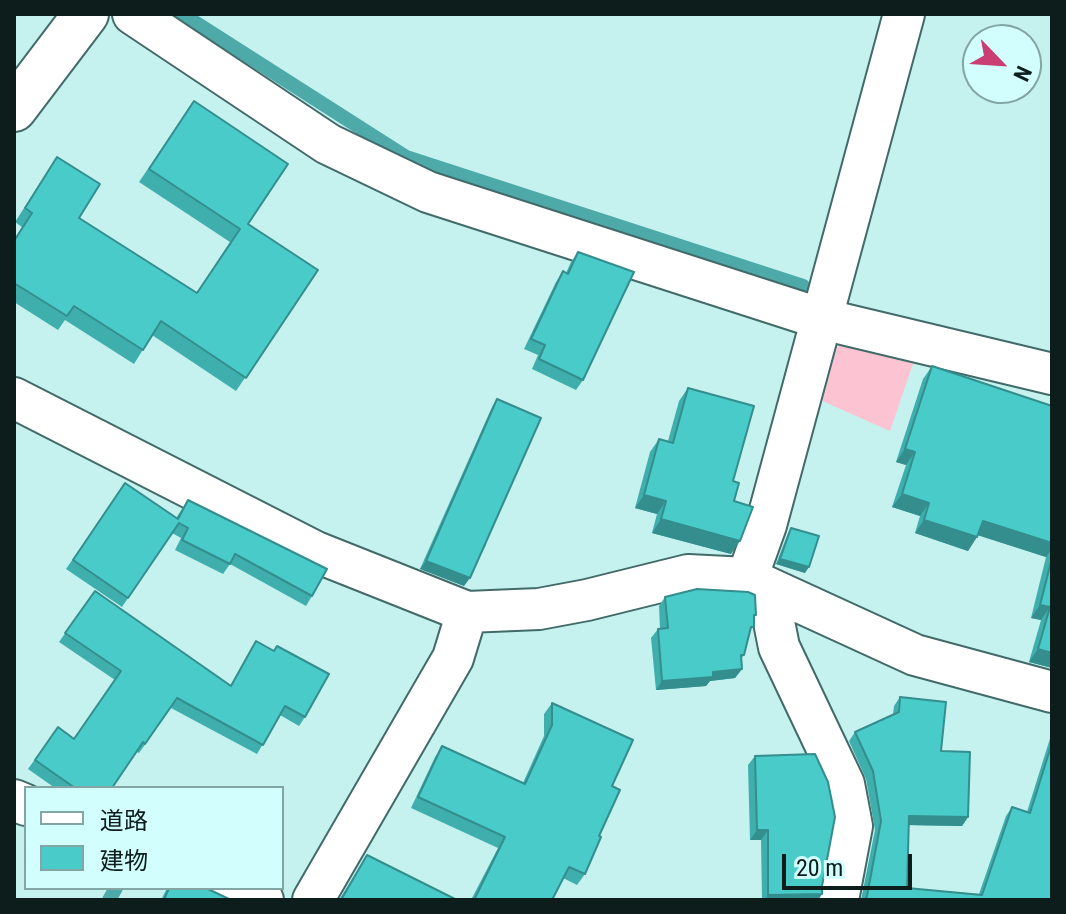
<!DOCTYPE html>
<meta charset="utf-8">
<style>
body{margin:0}
#map{position:relative;width:1066px;height:914px;overflow:hidden;background:#c5f1ef;font-family:"Roboto Condensed","Noto Sans JP",sans-serif}
canvas{display:block}
.frame{position:absolute;inset:0;border:16px solid #0c1d1c;pointer-events:none}
.legend{position:absolute;left:24px;top:786px;width:260px;height:104px;box-sizing:border-box;background:#d2fffd;border:2px solid #83a5a3;margin:0;padding:10px 14px;list-style:none;font-size:24px;color:#0c1d1c}
.legend li{display:flex;align-items:center;gap:16px;height:40px}
.legend b{width:40px;border:2px solid #83a5a3}
.north{position:absolute;left:962px;top:24px;width:80px;height:80px;box-sizing:border-box;background:#d2fffd;border:2px solid #83a5a3;border-radius:50%;rotate:115deg;font-size:22px;font-weight:700;line-height:32px;text-align:center;color:#0c1d1c}
.north::after{content:'';display:block;margin:auto;width:28px;height:36px;background:#ca3e73;clip-path:polygon(50% 0,100% 100%,50% 72%,0 100%)}
.scale{position:absolute;left:782px;top:854px;width:130px;height:36px;box-sizing:border-box;border:4px solid #0c1d1c;border-top:0;padding-left:10px;font-size:24px;line-height:28px;white-space:nowrap;color:#0c1d1c;-webkit-text-stroke:6px #d2fffd;paint-order:stroke}
</style>
<div id="map">
<canvas width="1066" height="914"></canvas>
<div class="frame"></div>
<ul class="legend">
<li><b style="height:10px;background:#fff"></b>道路</li>
<li><b style="height:22px;background:#49cbc9"></b>建物</li>
</ul>
<div class="north">N</div>
<div class="scale">20 m</div>
</div>
<script>
const g = document.querySelector('canvas').getContext('2d');
g.lineJoin = 'round';
function fill(path, color) { g.fillStyle = color; g.fill(path, 'evenodd'); }
function strokePath(path, color, width, dash) { g.strokeStyle = color; g.lineWidth = width; g.lineCap = dash ? 'butt' : 'round'; g.setLineDash(dash || []); g.stroke(path); }
const green = new Path2D(`
 M844 343 915 358 890 431 820 400 834 349Z`);
const stream = new Path2D(`
 M182 14 406 157 803 286
 M109 900 116 888`);
const street = new Path2D(`
 M133 14 328 144 428 192 822 319 1052 374
 M14 398 316 552 467 612 539 609 587 600 688 575 747 578 915 655 1052 692
 M747 578 766 525 904 14
 M776 593 773 617 779 647 844 784 852 826 838 900
 M14 800 26 805
 M230 888 263 900
 M313 900 453 658 467 612`);
const secondary = new Path2D(`
 M14 109 86 14`);
const wall = new Path2D(`
 M194 101 248 224 318 270 236 391 152 335 134 364 65 320 58 330 14 302V240L22 227 15 222 57 157 79 218 197 293 230 242 139 182Z
 M578 252 583 380 576 390 532 369 538 355 524 349 556 282 563 271 566 273 571 262Z
 M932 366 1052 406V668L1029 662 1041 620 1031 618 1046 557 978 535 968 551 915 533 920 516 892 507 906 465 896 462 923 379Z
 M688 388 733 481 734 501 731 554 652 533 657 514 635 508 650 452 659 439 668 441 679 401Z
 M497 399 486 545 464 586 420 569 492 407Z
 M125 483 176 518 188 500 312 596 306 606 230 564 223 574 175 550 181 538 172 533 122 607 66 569Z
 M791 528 805 573 776 564 788 533Z
 M95 591 230 686 256 641 305 717 299 726 280 715 257 754 171 708 139 753 137 752 112 788H55L28 769 58 727 74 739 115 680 59 642Z
 M665 597 756 615 754 618 744 655 741 659 742 669 735 678 710 681 706 686 656 690 651 638 658 629H660L659 606Z
 M900 697 941 751 968 817 962 826 909 825 907 888 979 894 1006 816 1012 807 1027 812 1052 732V900H861L875 830 866 779 849 741 855 732 893 714 894 706Z
 M552 703 612 786 599 836 585 874 577 885 563 878 552 900H471L498 848 411 808 435 757 442 746 523 783 544 736V714Z
 M755 756 822 886V894L818 900H762L761 840H750L748 765Z
 M367 855 457 900H339Z
 M167 888H206L231 900H161Z`);
const shadedWall = new Path2D(`
 M905 449 915 452 906 465 896 462Z
 M902 494 929 503 920 516 892 507Z
 M644 495 666 501 657 514 635 508Z
 M661 519 740 541 731 554 652 533Z
 M924 520 977 537 968 551 915 533Z
 M983 521 1052 543V549L1046 557 974 534Z
 M780 559 809 567 805 573 776 564Z
 M426 561 470 578 464 586 420 569Z
 M1040 605 1050 607 1041 620 1031 618Z
 M1038 649 1052 653V668L1029 662Z
 M742 669 735 678 710 681 706 686 656 690 662 681 713 672Z
 M909 816 968 817 962 826 903 825Z
 M757 830H768L761 840H750Z
 M822 894 818 900H765L768 895Z`);
const building = new Path2D(`
 M194 101 288 164 248 224 318 270 246 378 161 321 143 350 74 306 67 316 14 283V241L32 213 25 208 57 157 100 184 79 218 197 293 240 229 149 169Z
 M578 252 634 272 583 380 539 359 545 345 531 339 563 271 568 274Z
 M932 366 1052 406V543L983 521 977 537 924 520 929 503 902 494 915 452 905 449Z
 M688 388 754 406 733 481 739 483 734 501 753 507 740 541 661 519 666 501 644 495 659 439 673 443Z
 M497 399 541 418 470 578 426 561Z
 M125 483 178 519 188 500 327 569 312 596 235 554 230 564 182 540 188 528 179 523 128 598 73 560Z
 M791 528 819 536 809 567 780 559Z
 M1052 558V653L1038 649 1050 607 1040 605Z
 M697 589 748 592 755 595 756 615H754V627H751L744 655H741L742 669 713 672V677L662 681 658 629 668 628 665 597Z
 M95 591 231 686 256 641 274 651 277 646 329 674 305 717 285 706 263 745 177 698 145 744 143 742 112 788H75L35 760 58 727 74 739 121 671 65 633Z
 M900 697 946 702 941 751 970 752 968 817 909 816 907 888 982 895 1012 807 1030 813 1052 743V900H865L867 896 881 821 873 771 855 732 899 712Z
 M552 703 633 740 612 786 620 790 599 836 601 837 585 874 569 867 552 900H474L505 837 418 797 442 746 525 784 552 725Z
 M815 754 828 782 835 817 822 886V894L768 895V830H757L755 756Z
 M367 855 457 900H341Z
 M169 888H206L231 900H164Z`);
fill(green, '#fcc4d2');
strokePath(stream, '#4daaa8', 14);
strokePath(street, '#426a69', 44);
strokePath(secondary, '#426a69', 48);
strokePath(street, '#fff', 40);
strokePath(secondary, '#fff', 44);
fill(wall, '#3fafad');
fill(shadedWall, '#338e8d');
fill(building, '#49cbc9');
strokePath(building, '#338e8d', 2);
</script>
